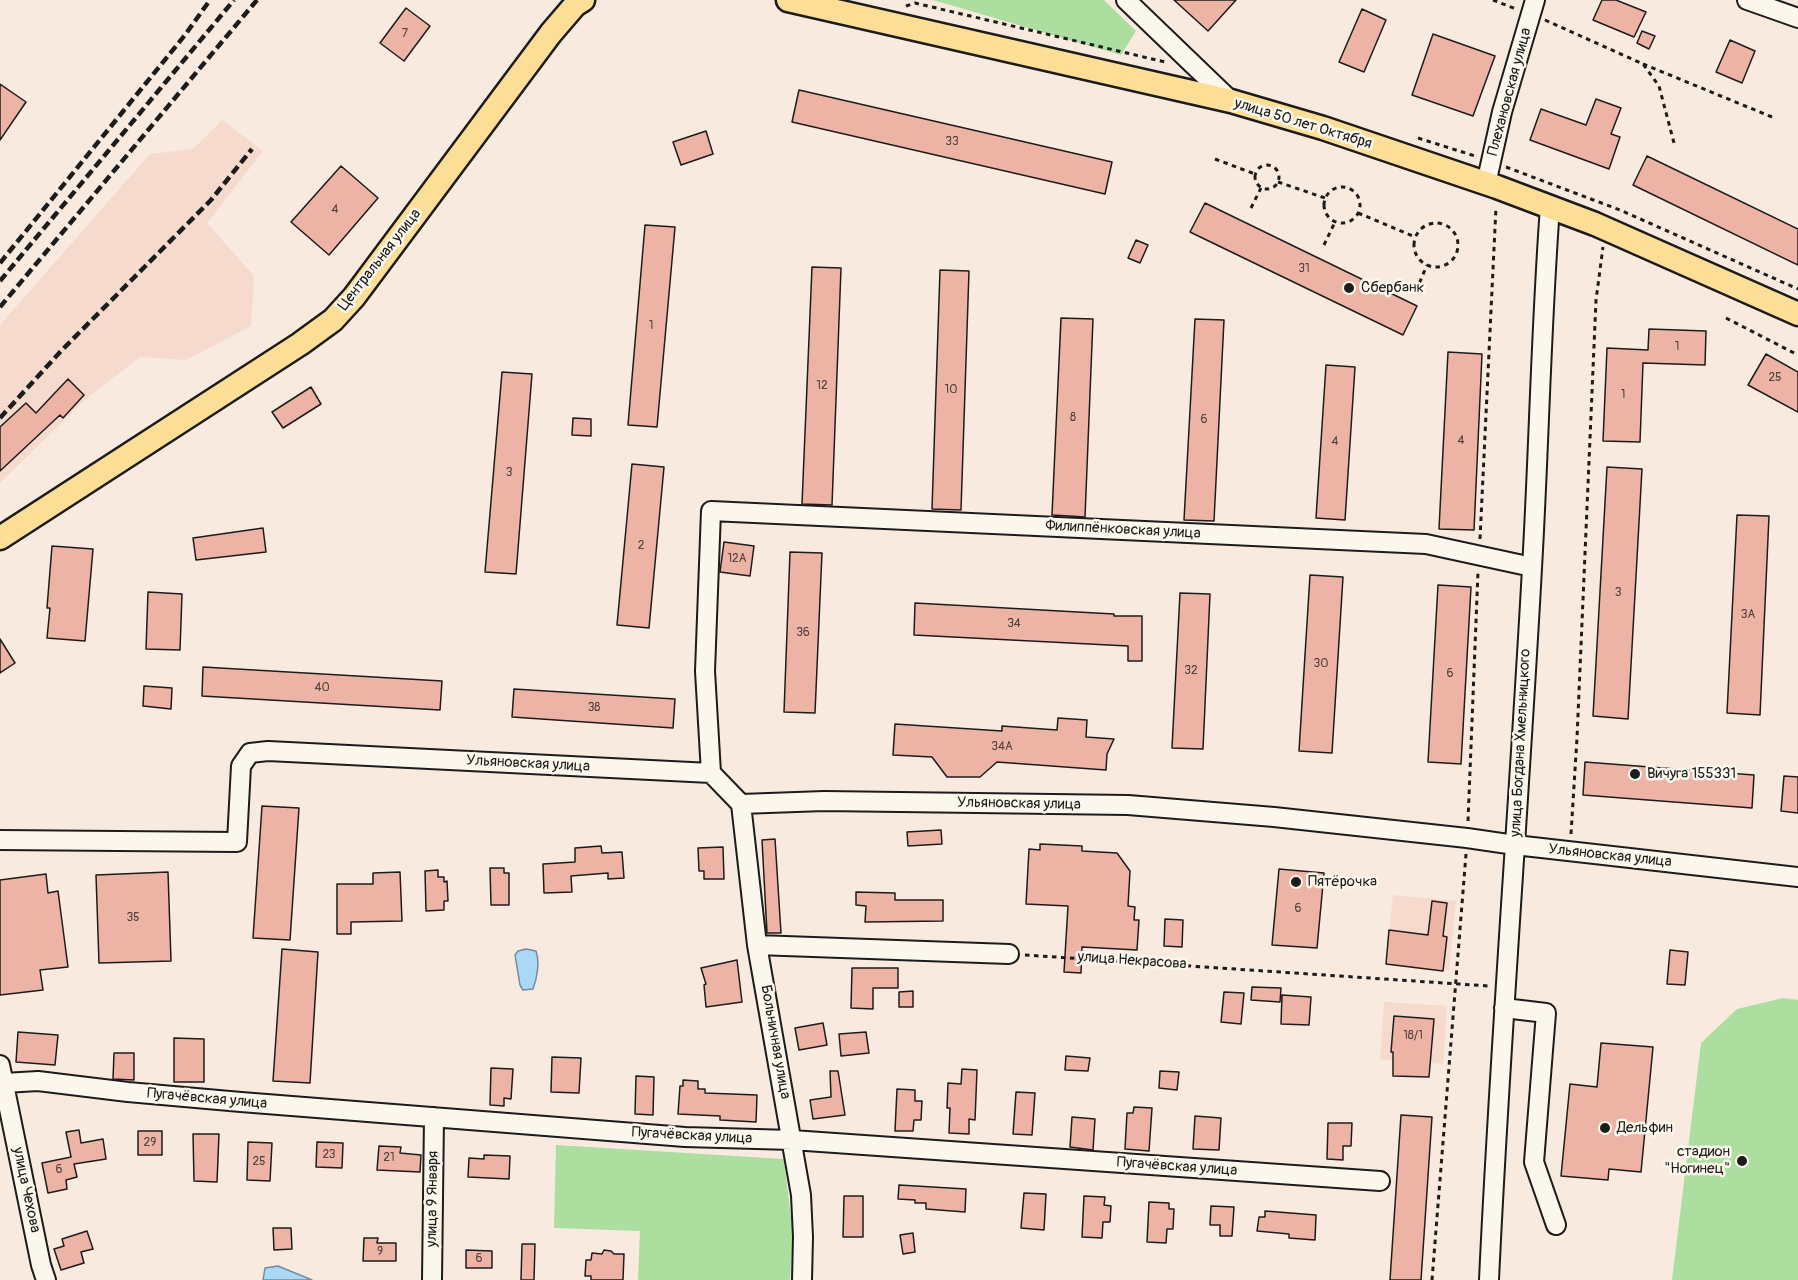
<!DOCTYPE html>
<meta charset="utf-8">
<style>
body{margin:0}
canvas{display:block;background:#f8eade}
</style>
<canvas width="1798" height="1280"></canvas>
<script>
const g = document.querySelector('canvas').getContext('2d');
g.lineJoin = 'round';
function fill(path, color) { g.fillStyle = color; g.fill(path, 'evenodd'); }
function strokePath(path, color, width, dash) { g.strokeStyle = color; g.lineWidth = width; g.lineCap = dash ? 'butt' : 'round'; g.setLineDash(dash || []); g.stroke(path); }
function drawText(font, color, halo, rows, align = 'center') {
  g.font = font + ' Pangolin,sans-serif'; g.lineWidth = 5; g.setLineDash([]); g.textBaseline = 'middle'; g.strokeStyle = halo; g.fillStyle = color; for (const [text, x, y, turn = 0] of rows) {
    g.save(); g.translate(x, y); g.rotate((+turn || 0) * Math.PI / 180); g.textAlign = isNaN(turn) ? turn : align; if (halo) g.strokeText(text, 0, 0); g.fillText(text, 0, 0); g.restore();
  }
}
const built = new Path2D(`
 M222 120 263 151 207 223 254 276 251 326 186 360 140 357 88 397 0 483V325L150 154 193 149Z
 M1393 895 1456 901 1449 970 1386 964Z
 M1384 1002 1447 1006 1443 1064 1380 1059Z`);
const green = new Path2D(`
 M933 0H1104L1136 31 1121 55Z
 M1783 998 1798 1000V1280H1672L1701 1043 1737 1009Z
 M556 1145 784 1159 793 1236 790 1280H638L640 1231 554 1228Z`);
const water = new Path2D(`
 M526 949 536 951C540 961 537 979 533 989L523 990 520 985 515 955 518 951Z
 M278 1266 312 1280H263L265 1268Z`);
const building = new Path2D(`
 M1174 0H1236L1208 31Z
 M1602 0H1616L1646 12 1634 37 1593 20Z
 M406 8 430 26 404 61 380 43Z
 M1362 9 1386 20 1364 72 1339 62Z
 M1642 31 1655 36 1649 49 1637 43Z
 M1433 34 1495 56 1473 116 1412 95Z
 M1730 40 1755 51 1742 83 1716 72Z
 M0 84 26 102 0 140Z
 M799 90 1112 162 1105 194 792 122Z
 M1596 99 1621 108 1611 134 1620 137 1609 169 1530 140 1541 109 1586 125Z
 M706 131 713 154 681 165 673 142Z
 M1647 156 1798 229V265L1633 185Z
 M341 166 378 198 329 255 291 222Z
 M1205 203 1417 306 1403 335 1190 232Z
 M645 225 675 227 657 427 628 425Z
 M1136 240 1148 245 1140 263 1128 258Z
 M812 267 841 268 832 505 802 504Z
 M940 270 969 271 961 510 932 509Z
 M1061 318 1093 319 1085 517 1052 515Z
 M1195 319 1224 320 1214 521 1184 520Z
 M1649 329 1706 331 1705 365 1643 363 1640 442 1603 441 1607 348 1648 350Z
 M1448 352 1482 354 1474 530 1439 529Z
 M1766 354 1798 372V412L1748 385Z
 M1326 365 1355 367 1345 520 1316 518Z
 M502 372 532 374 516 574 485 572Z
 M68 379 84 395 63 418 60 415 0 471V427L26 403 36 413Z
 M311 387 321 404 283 428 272 412Z
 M573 418 591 419V436L572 435Z
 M632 464 664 467 649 628 617 625Z
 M1607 467 1642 469 1628 719 1593 716Z
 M1737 515 1769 516 1760 715 1727 713Z
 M263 528 266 552 196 560 193 538Z
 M724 542 754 546 750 576 720 572Z
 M52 546 93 549 85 641 47 638 50 608H47Z
 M790 552 822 553 815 713 784 712Z
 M1310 575 1343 577 1332 753 1299 751Z
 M1438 585 1471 587 1461 764 1428 762Z
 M148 592 182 594 180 650 146 649Z
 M1180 593 1210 594 1203 749 1172 748Z
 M915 603 1114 614V616H1142V661H1128V646L914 635Z
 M0 639 15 663 0 673Z
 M203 667 442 681 440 710 202 696Z
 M144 686 172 688 171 709 143 706Z
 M514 689 675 699 673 728 512 717Z
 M1058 718 1087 720 1086 737 1114 739 1107 754 1106 770 997 762 980 777H947L932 757 893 755 895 724 1002 731V726L1057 730Z
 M1585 762 1754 775 1752 808 1583 795Z
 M1784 776 1798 777V813L1781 811Z
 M262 806 299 808 290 940 253 938Z
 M941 830 942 844 908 846 907 832Z
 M775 839 781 933H767L762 840Z
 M1040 844 1082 846V851L1117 853 1130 871 1128 906 1135 907 1134 920H1139L1137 950 1082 947 1081 973 1064 972 1068 906 1026 904 1029 849 1040 850Z
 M601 846 602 853 622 852 624 878 608 879V873L571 876 572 892 544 893 543 864 575 862V848Z
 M723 847 724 879H704V871H699L698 848Z
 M490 868H504V873H509V905H491Z
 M1279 869 1324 873 1317 948 1272 945Z
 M438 870V877H444V882L447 881 448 901H444V910L426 911 425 871Z
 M168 872 171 961 99 963 96 875Z
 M400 872 402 921 351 922V934H337V884H373V873Z
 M46 874 48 893 58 891 68 967 40 970 43 990 0 995V880Z
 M856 892 895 893V900H943V921L865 922 866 906 856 905Z
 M1432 901 1447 903 1443 936 1447 937 1443 971 1386 964 1389 930 1428 935Z
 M1165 919 1183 920 1182 947 1164 946Z
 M282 949 318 952 310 1083 273 1081Z
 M1670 950 1688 952 1685 985 1667 984Z
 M737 960 742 1002 706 1007 704 985 706 984 701 968Z
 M852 968H898V988H873V1009L851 1008Z
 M1252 987 1281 988 1280 1002 1251 1000Z
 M913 991V1007H899V992Z
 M1224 992 1244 993 1241 1024 1221 1022Z
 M1282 995 1311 997 1309 1025 1281 1024Z
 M1394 1016 1434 1019 1429 1077 1393 1076V1052H1391Z
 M823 1023 827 1045 799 1050 795 1028Z
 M18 1032 58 1035 55 1065 16 1062Z
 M866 1032 869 1053 841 1056 839 1034Z
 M174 1038 204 1039V1082H174Z
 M1601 1043 1653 1047 1641 1172 1609 1169 1608 1180 1561 1176 1570 1084 1597 1087Z
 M114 1053H134V1080L113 1079Z
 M1066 1056 1090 1058 1088 1071 1065 1070Z
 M552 1057 581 1058 579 1093 551 1092Z
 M491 1068 513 1069 511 1099 504 1098V1106L490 1105Z
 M962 1069 977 1070 975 1120 969 1119V1134L949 1133 950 1108H947L948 1083 961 1084Z
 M830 1071H838L845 1115 813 1119 810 1100 831 1097Z
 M1160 1071 1179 1072 1177 1090 1159 1088Z
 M636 1076 654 1077 653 1115 635 1114Z
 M683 1080 698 1081V1089H705V1093L757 1095 756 1122 720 1120V1116L678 1114 680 1086H683Z
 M897 1089 915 1090V1101H922L921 1120H914L913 1131H895Z
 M1016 1092 1035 1093 1032 1135 1013 1134Z
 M1134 1107 1152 1108 1149 1151 1125 1149 1127 1113H1133Z
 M1401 1115 1432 1117 1421 1280H1390Z
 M1195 1116 1221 1118 1219 1150 1193 1149Z
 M1072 1117 1095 1119 1093 1150 1070 1147Z
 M1328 1123H1352L1351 1146H1343V1160L1327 1159Z
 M79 1130 81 1143 103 1139 106 1159 74 1164 77 1177 66 1180 67 1189 48 1193 42 1163 71 1157 66 1132Z
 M138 1131H162V1155H138Z
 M193 1134H219L217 1182 194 1181Z
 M248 1142 272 1143 270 1181 247 1180Z
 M317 1142 343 1143 342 1168 316 1167Z
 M379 1146 401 1147 400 1153 421 1155 420 1172 377 1170Z
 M484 1155 510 1156 509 1179 468 1177 469 1158 484 1159Z
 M899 1185 966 1189 965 1212 926 1209V1203H915V1200L898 1199Z
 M1024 1193 1046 1194 1044 1230 1021 1228Z
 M844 1196H863V1237H843Z
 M1084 1196 1105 1197 1104 1205 1111 1206 1110 1222H1103L1102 1238 1082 1237Z
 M1149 1202 1169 1203V1209H1174L1173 1229H1167L1166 1243 1147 1242Z
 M1211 1206 1234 1207 1232 1236H1220V1225H1210Z
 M1265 1211 1316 1215 1315 1240 1289 1238V1234L1257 1231 1259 1217H1265Z
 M273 1228H291L292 1249 274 1250Z
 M87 1231 93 1249 81 1252 84 1263 61 1270 54 1249 64 1246 62 1239Z
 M913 1233 915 1252 903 1254 900 1235Z
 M364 1238H378L377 1243H396V1261H363Z
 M522 1244H535L534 1280H521Z
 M466 1250 492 1251V1268H466Z
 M604 1250 611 1251 614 1254H624L623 1280H591V1276H585L586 1260H591L592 1253 602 1254Z`);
const path = new Path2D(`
 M1493 0 1516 9
 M906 6 915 3 1165 62
 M1545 20 1643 64 1659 86 1674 143
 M1643 64 1772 117
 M1418 138 1475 156
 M1215 159 1255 174
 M1255 177a12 12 0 1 1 24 0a12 12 0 1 1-24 0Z
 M1506 167 1620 210 1798 289
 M1278 182 1325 198
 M1324 205a18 18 0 1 1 36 0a18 18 0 1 1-36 0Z
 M1251 208 1261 188
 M1358 213 1415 237
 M1414 245a22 22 0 1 1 44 0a22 22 0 1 1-44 0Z
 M1324 245 1335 222
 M1416 291 1427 265
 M1726 318 1798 355
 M1480 539 1496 207
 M1468 821 1478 572
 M1571 834 1577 738 1596 300 1603 247
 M1025 955 1489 986
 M1432 1280 1466 854`);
const minor = new Path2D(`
 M1126 0 1231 101
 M1747 0 1798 18
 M1486 184 1502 112 1535 0
 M711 773 705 671 711 511 1426 544 1532 567
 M741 804 757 945 801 1195 803 1237 802 1280
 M0 840 237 842 241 766 250 753 268 751 711 773 741 804 824 801 1128 805 1274 817 1467 838 1515 845 1798 877
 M757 945 1009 954
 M1504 1008 1546 1013 1534 1162 1556 1225
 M0 1065 41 1265 46 1280
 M0 1085 4 1083 38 1081 128 1092 241 1102 685 1137 792 1140 1380 1181
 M432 1280 434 1117
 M1489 1280C1500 1043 1519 806 1532 568 1539 448 1541 327 1550 207`);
const major = new Path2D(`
 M788 0 1231 101 1323 128 1497 187 1595 224 1798 314
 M0 538 300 344 333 320 354 297 551 33 575 5 583 0`);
const rail = new Path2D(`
 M0 263 185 35 210 0
 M0 281 234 0
 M0 307 257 0
 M0 418 61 351 211 200 252 149`);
const markers = [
 [1349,288,6,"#1c1c1c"],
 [1635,774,6,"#1c1c1c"],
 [1296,882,6,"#1c1c1c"],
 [1605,1128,6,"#1c1c1c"],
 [1742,1161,6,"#1c1c1c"]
];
const numberNames = [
 ["7",405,34],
 ["33",952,142],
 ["4",335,210],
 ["31",1304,269],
 ["1",651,326],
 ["1",1677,347],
 ["25",1775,378],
 ["12",822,386],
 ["10",951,390],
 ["1",1623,395],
 ["8",1073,418],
 ["6",1204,420],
 ["4",1461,441],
 ["4",1335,442],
 ["3",509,473],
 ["2",641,546],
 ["12А",737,559],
 ["3",1618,593],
 ["3А",1748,615],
 ["34",1014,624],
 ["36",803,633],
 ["30",1321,664],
 ["32",1191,671],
 ["6",1450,674],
 ["40",322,688],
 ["38",594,708],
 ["34А",1002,747],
 ["6",1298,909],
 ["35",133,918],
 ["18/1",1413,1036],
 ["29",150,1143],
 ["23",329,1155],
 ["21",389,1158],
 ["25",259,1162],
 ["6",59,1170],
 ["9",380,1252],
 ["6",479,1259]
];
const streetNames = [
 ["Плехановская улица",1510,92,-75],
 ["улица 50 лет Октября",1303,124,17],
 ["Центральная улица",380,260,-52],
 ["Филиппёнковская улица",1123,530,3],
 ["улица Богдана Хмельницкого",1521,743,-87],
 ["Ульяновская улица",528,764,3],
 ["Ульяновская улица",1019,804,1],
 ["Ульяновская улица",1610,856,6],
 ["улица Некрасова",1132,961,4],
 ["Больничная улица",775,1042,80],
 ["Пугачёвская улица",207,1099,5],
 ["Пугачёвская улица",692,1136,3],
 ["Пугачёвская улица",1177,1167,4],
 ["улица Чехова",26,1190,78],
 ["улица 9 Января",433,1199,-89]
];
const poiNames = [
 ["Сбербанк",1361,288],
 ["Вичуга 155331",1647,774],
 ["Пятёрочка",1308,882],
 ["Дельфин",1617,1128],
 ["стадион",1730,1152,"right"],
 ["\"Ногинец\"",1730,1169,"right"]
];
fill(built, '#f5dacd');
fill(green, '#acde9f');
fill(water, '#aad8f6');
strokePath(water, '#718d9f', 1.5);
fill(building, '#edb4a6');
strokePath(building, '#1c1c1c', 1.5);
strokePath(minor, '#1c1c1c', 22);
strokePath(major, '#1c1c1c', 27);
strokePath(path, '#1c1c1c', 3, [4.5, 4.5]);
strokePath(minor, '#fbf7ec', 18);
strokePath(major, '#fcde96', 22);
strokePath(rail, '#1c1c1c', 4.5, [9, 4.5]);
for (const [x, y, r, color] of markers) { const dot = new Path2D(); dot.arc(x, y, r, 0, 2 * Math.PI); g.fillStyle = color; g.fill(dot); strokePath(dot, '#fbf7ec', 2); }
drawText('12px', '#50423e', null, numberNames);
drawText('15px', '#1c1c1c', '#fbf7ec', streetNames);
drawText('15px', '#1c1c1c', '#fbf7ec', poiNames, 'left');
</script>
